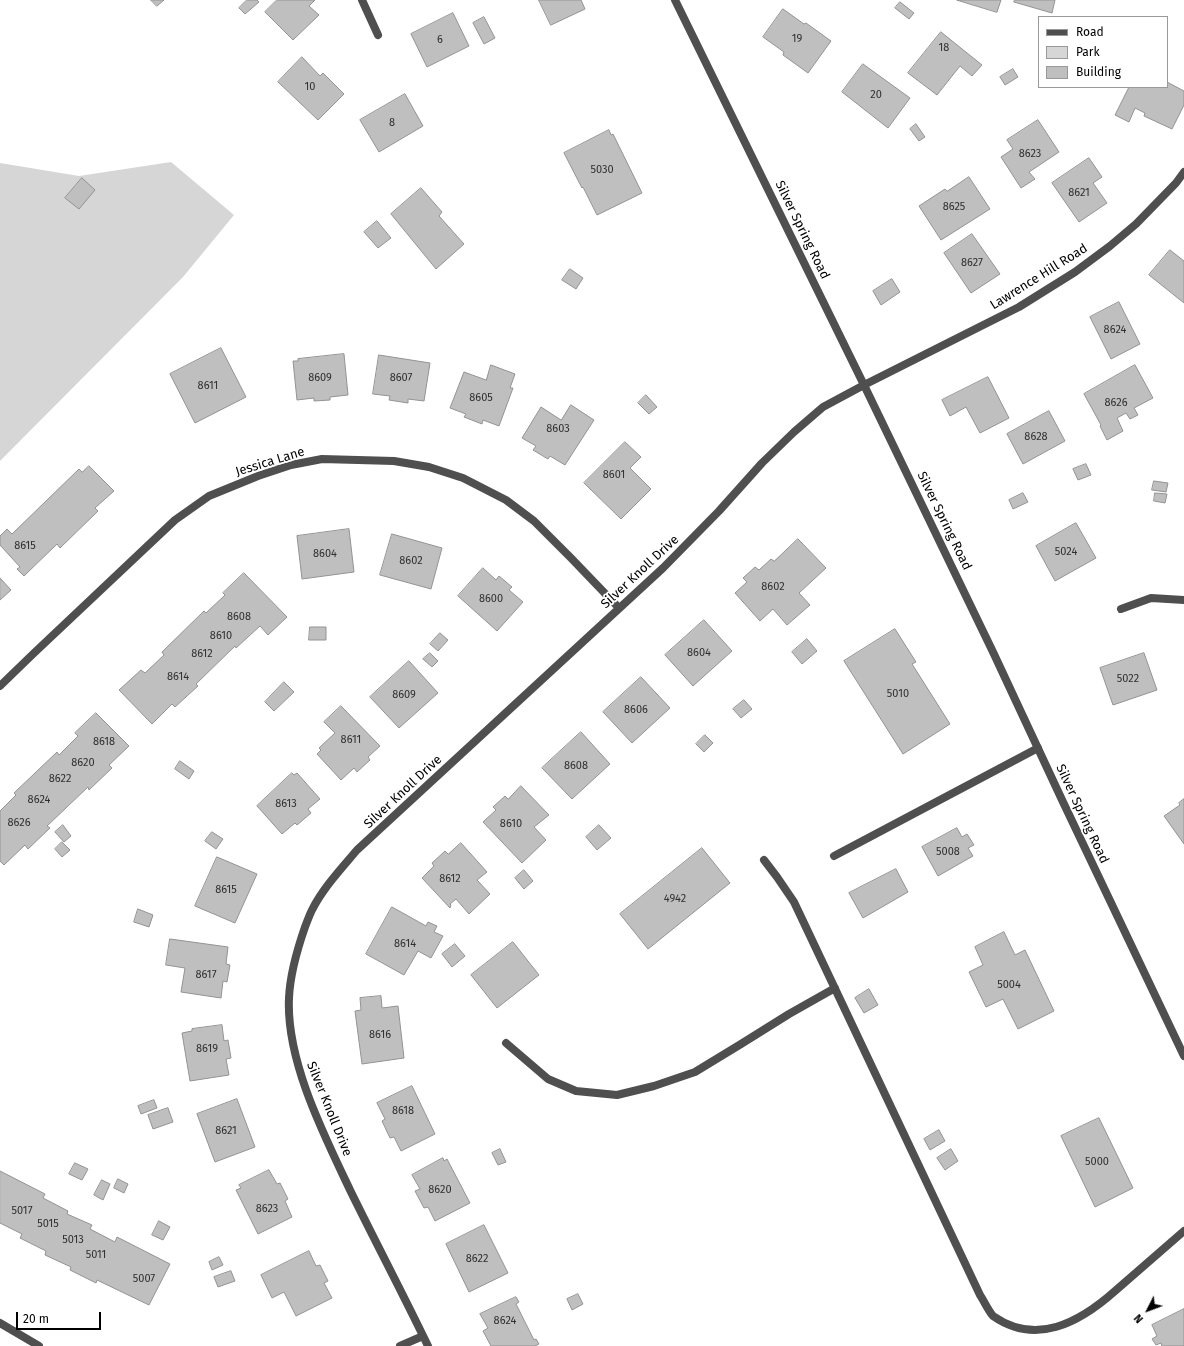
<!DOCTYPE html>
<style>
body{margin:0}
#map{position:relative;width:1184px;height:1346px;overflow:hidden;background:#fff;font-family:"Fira Sans",sans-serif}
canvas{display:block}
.legend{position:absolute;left:1038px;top:16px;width:130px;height:72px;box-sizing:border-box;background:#fff;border:1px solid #999;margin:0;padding:5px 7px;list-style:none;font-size:12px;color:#000}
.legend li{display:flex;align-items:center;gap:8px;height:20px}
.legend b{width:20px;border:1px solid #999}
.north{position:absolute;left:1128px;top:1290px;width:40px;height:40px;-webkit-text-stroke:3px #fff;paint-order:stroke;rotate:228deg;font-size:11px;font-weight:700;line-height:16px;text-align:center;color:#000}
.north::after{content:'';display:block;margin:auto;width:14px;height:18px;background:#000;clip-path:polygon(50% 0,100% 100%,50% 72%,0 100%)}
.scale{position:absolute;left:16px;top:1312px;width:85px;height:18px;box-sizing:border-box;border:2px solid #000;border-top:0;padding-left:5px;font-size:12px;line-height:14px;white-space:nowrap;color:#000;-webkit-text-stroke:3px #fff;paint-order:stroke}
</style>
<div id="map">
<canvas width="1184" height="1346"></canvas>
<ul class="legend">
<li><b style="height:5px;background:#4f4f4f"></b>Road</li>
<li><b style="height:11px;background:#d6d6d6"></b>Park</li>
<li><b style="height:11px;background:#bfbfbf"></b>Building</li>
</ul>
<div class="north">N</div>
<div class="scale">20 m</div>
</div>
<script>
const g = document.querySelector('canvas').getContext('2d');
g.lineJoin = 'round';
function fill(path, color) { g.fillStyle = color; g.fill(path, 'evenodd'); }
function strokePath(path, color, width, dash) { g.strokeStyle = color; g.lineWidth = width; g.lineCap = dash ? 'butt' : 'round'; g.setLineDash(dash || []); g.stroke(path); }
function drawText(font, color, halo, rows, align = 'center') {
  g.font = font + ' "Fira Sans",sans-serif'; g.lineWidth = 3.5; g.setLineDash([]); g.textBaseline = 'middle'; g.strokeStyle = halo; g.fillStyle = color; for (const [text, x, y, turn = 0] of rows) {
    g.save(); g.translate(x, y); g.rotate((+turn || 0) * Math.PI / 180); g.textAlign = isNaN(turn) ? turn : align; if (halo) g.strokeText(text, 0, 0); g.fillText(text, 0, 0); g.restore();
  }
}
const green = new Path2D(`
 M171 162 234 215 183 277 0 461V163L79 176Z`);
const building = new Path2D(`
 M151 0H164L157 6Z
 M247 0H257L259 2 245 14 239 8Z
 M277 0H315L309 6 319 15 293 40 265 12Z
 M539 0H581L585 9 551 25Z
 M957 0H1001L997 12Z
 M1015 0H1055L1052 13 1014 2Z
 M900 2 914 13 909 19 895 8Z
 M783 9 804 24 806 23 831 41 808 73 783 55 784 52 763 37Z
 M453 13 469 46 427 67 411 34Z
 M484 17 495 38 484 44 473 23Z
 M941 32 982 65 972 76 960 66 937 95 908 73Z
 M302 57 320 76 323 73 344 94 318 120 278 82Z
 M863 64 910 98 888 128 842 92Z
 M1013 69 1018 77 1005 85 1000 77Z
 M1167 82 1184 91V105L1172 129 1144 116 1145 113 1135 108 1129 122 1115 115 1129 87H1167Z
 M405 94 423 126 379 152 360 120Z
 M1038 120 1059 152 1029 172 1035 179 1021 188 1001 157 1013 149 1007 140Z
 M916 124 925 137 919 141 910 129Z
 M609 130 611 135 613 134 642 193 597 215 583 187 582 188 564 153Z
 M1089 158 1102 177 1093 183 1107 203 1079 222 1052 183Z
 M969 177 990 209 941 240 919 206 945 189 947 191Z
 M82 178 95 190 79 209 65 198Z
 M421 188 442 212 439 216 464 244 436 269 391 214Z
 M377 221 391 238 378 248 364 232Z
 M972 234 1000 274 971 293 944 253Z
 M1170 250 1184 261V303L1149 275Z
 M570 269 583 278 576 289 562 280Z
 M892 279 900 292 881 305 873 291Z
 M1119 302 1140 344 1111 359 1090 317Z
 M221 348 246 397 195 423 170 374Z
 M344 354 348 395 330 397V400L314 401V398L297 400 293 361H298V359Z
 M379 355 430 363 424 401 408 399V403L389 400 390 396 373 394Z
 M491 365 515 374 510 388H513L499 426 483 420 482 424 464 417 466 414 450 408 464 372 486 380Z
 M1135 365 1153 398 1134 408 1138 415 1130 419 1126 413 1117 418 1123 431 1107 440 1100 426 1101 425 1084 394Z
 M988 377 1009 418 980 433 966 407 950 416 942 400Z
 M646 395 657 407 649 414 638 403Z
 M571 405 594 420 565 465 550 456 548 459 533 450 536 446 522 438 541 407 561 420Z
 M1049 411 1065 441 1023 464 1007 434Z
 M625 442 641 457 630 468 651 489 621 519 584 483Z
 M1086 464 1091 475 1078 480 1073 469Z
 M89 466 114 491 95 508 98 511 60 548 57 544 24 576 17 569 20 567 0 545V536L7 529 12 534 79 469 82 472Z
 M1154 481 1168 483 1166 492 1152 490Z
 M1023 493 1028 502 1013 509 1009 500Z
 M1155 493 1167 494 1165 503 1154 501Z
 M1076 523 1096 558 1055 581 1036 546Z
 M349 529 354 572 302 579 297 536Z
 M392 534 442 548 431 589 380 575Z
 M798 539 826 568 799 593 810 605 787 625 773 609 760 621 735 593 747 582 743 578 755 567 759 570 771 559 774 561Z
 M483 568 496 580 499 576 512 587 509 590 523 602 497 631 458 596Z
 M244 573 287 617 268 635 260 626 236 648 235 646 196 684 198 686 175 707 172 704 152 724 119 690 141 670 145 673 164 655 162 652 204 611 206 613 225 595 223 593Z
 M0 578 11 590 0 600Z
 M704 620 732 651 693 686 665 655Z
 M310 627H326V640H309Z
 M895 629 916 662 912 664 950 724 903 754 844 661Z
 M440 633 448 640 438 651 430 644Z
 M807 639 817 651 802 664 792 652Z
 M430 653 438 661 432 667 423 659Z
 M1144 653 1157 690 1113 705 1100 668Z
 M409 661 438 693 399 728 370 697Z
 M641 677 670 708 632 743 603 712Z
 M284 682 294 692 274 711 265 702Z
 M744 700 752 709 741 718 733 709Z
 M341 706 380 746 368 757 370 760 357 772 354 768 341 780 317 754 321 750 319 748 335 733 324 722Z
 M96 713 129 746 109 765 112 768 89 790 88 787 47 826 50 828 28 849 25 845 4 865 0 861V811L16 795 14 793 57 752 59 755 78 736 75 733Z
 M581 732 610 764 572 799 542 768Z
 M705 735 713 743 704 752 696 744Z
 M180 761 194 771 189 779 175 769Z
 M292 773 294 775 297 773 320 799 308 809 311 813 297 825 295 823 282 834 257 806Z
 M521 786 549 815 534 827 546 840 522 863 483 822 496 810 493 807 505 796 508 799Z
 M1184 799V844L1164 816 1180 805 1179 803Z
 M63 825 71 836 64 842 55 832Z
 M599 825 611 838 597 850 586 837Z
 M957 828 962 837 967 834 974 845 968 848 973 856 938 876 922 847Z
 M212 832 223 839 216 849 205 841Z
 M62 842 70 850 62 857 55 849Z
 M461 843 487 872 477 880 490 894 469 914 456 899 450 904 451 905 450 908 422 878 434 866 432 863 445 851 448 854Z
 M702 848 730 883 648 949 620 914Z
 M217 857 257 874 235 923 195 906Z
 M896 869 908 892 863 918 849 893Z
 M524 870 533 881 524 889 515 878Z
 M392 907 426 926 428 922 437 926 434 932 443 936 431 958 418 951 404 975 366 954Z
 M138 909 153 915 149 927 134 922Z
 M1004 932 1015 955 1025 950 1054 1011 1018 1029 1003 999 986 1007 969 972 983 965 975 947Z
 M170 939 228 947 226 964 230 965 227 982 223 981 221 998 181 992 185 968 166 965Z
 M513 942 539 975 497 1008 471 975Z
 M455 944 465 956 452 967 442 954Z
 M869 989 878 1005 864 1013 855 998Z
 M381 996 382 1008 398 1006 404 1058 362 1064 355 1011 361 1010 360 998Z
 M222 1025 224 1041 228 1040 231 1058 226 1059 229 1075 190 1081 182 1033 192 1031V1029Z
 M412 1086 435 1134 401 1151 394 1137 390 1138 382 1121 385 1119 377 1103Z
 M237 1099 255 1147 215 1162 197 1114Z
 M154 1100 157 1108 141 1114 138 1106Z
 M168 1108 173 1122 153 1129 148 1115Z
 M1099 1118 1133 1188 1095 1207 1061 1136Z
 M939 1130 945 1141 930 1150 924 1139Z
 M500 1149 506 1162 498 1165 492 1153Z
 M951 1149 958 1161 945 1170 937 1158Z
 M443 1158 444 1161 447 1159 470 1203 435 1221 428 1207 424 1208 415 1191 420 1189 412 1175Z
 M75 1163 88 1169 82 1180 69 1174Z
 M269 1170 277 1184 280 1183 288 1199 285 1201 292 1217 258 1234 236 1190 241 1188 239 1185Z
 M0 1171 45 1194 43 1198 68 1211 67 1214 92 1225 90 1229 115 1242 117 1237 170 1264 149 1305 97 1280 96 1283 70 1270 71 1267 45 1255 46 1251 20 1238 22 1234 0 1223Z
 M118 1179 128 1184 124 1193 114 1188Z
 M102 1180 110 1184 103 1200 94 1195Z
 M159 1221 170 1227 163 1240 152 1235Z
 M484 1225 508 1273 469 1292 446 1244Z
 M309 1251 316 1266 320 1265 328 1281 324 1283 332 1298 296 1316 284 1292 272 1298 261 1275Z
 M219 1257 223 1265 212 1270 209 1262Z
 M231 1271 235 1281 218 1287 214 1277Z
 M578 1294 583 1304 572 1310 567 1299Z
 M516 1297 519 1302 516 1304 534 1340 536 1339 539 1344 535 1346H491L483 1331 488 1328 480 1314Z
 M1184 1309V1346H1162L1161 1343 1156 1345 1152 1339 1157 1336 1152 1325Z`);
const lane = new Path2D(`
 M362 0 378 35
 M1121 609 1151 598 1184 600
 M834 856 1038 748
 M764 860 777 877 794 902 980 1295C984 1301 988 1310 993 1316 1036 1346 1079 1323 1115 1291 1138 1271 1161 1251 1184 1231
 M506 1043 548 1079 576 1091 617 1095 654 1086 695 1072 741 1044 789 1014 835 988`);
const street = new Path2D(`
 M675 0 864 385 993 652 1063 802 1184 1056
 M0 686 33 654 175 520 209 496 258 476 291 465 322 459 394 461 429 467 463 478 506 500 534 521 571 558 619 608
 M0 1323 39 1346
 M400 1346 423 1336
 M428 1346C403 1294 376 1243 351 1192 324 1135 286 1061 289 998 290 974 297 950 305 927 307 922 309 916 312 910 323 888 341 869 357 850L663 568 719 511 762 463 794 432 823 407 864 385 1019 307 1075 272 1110 246 1136 224 1176 183 1184 172`);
const numberNames = [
 ["19",797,39],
 ["6",440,40],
 ["18",944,48],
 ["10",310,87],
 ["20",876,95],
 ["8",392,123],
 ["8623",1030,154],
 ["5030",602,170],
 ["8621",1079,193],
 ["8625",954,207],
 ["8627",972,263],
 ["8624",1115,330],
 ["8609",320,378],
 ["8607",401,378],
 ["8611",208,386],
 ["8605",481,398],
 ["8626",1116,403],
 ["8603",558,429],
 ["8628",1036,437],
 ["8601",614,475],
 ["8615",25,546],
 ["5024",1066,552],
 ["8604",325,554],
 ["8602",411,561],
 ["8602",773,587],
 ["8600",491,599],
 ["8608",239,617],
 ["8610",221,636],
 ["8604",699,653],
 ["8612",202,654],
 ["8614",178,677],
 ["5022",1128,679],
 ["5010",898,694],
 ["8609",404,695],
 ["8606",636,710],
 ["8611",351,740],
 ["8618",104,742],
 ["8620",83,763],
 ["8608",576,766],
 ["8622",60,779],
 ["8624",39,800],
 ["8613",286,804],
 ["8626",19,823],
 ["8610",511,824],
 ["5008",948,852],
 ["8612",450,879],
 ["8615",226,890],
 ["4942",675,899],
 ["8614",405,944],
 ["8617",206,975],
 ["5004",1009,985],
 ["8616",380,1035],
 ["8619",207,1049],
 ["8618",403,1111],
 ["8621",226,1131],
 ["5000",1097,1162],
 ["8620",440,1190],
 ["8623",267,1209],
 ["5017",22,1211],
 ["5015",48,1224],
 ["5013",73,1240],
 ["5011",96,1255],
 ["8622",477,1259],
 ["5007",144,1279],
 ["8624",505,1321]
];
const streetNames = [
 ["Silver Spring Road",802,230,64],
 ["Lawrence Hill Road",1039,277,-32],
 ["Jessica Lane",270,462,-17],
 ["Silver Spring Road",944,521,64],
 ["Silver Knoll Drive",640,572,-43],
 ["Silver Knoll Drive",403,792,-43],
 ["Silver Spring Road",1082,814,65],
 ["Silver Knoll Drive",329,1109,68]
];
fill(green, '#d6d6d6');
fill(building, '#bfbfbf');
strokePath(building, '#939393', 1);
strokePath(lane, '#4f4f4f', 8);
strokePath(street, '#4f4f4f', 8);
drawText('11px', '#303030', null, numberNames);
drawText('13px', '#000', '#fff', streetNames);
</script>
